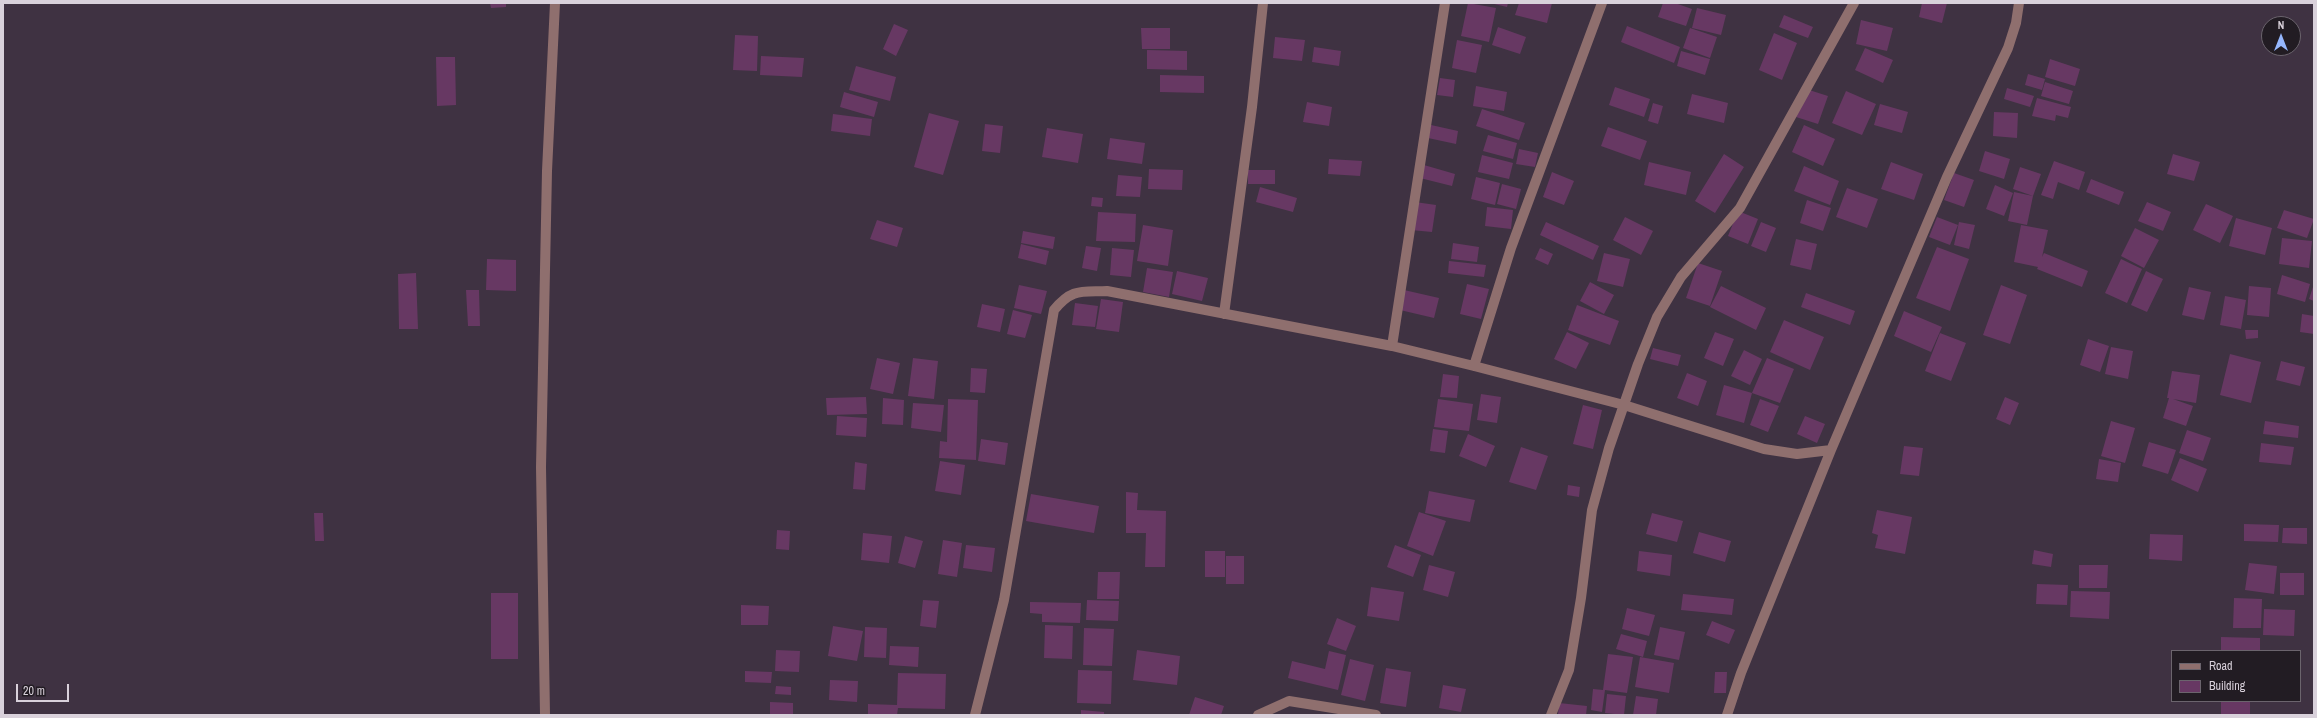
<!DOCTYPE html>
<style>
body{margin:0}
#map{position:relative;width:2317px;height:718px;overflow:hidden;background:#3f3242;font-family:"Archivo Narrow",sans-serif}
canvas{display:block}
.frame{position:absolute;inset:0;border:4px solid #d9d1db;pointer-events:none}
.legend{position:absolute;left:2171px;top:650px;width:130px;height:52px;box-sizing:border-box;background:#221c23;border:1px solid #6b646d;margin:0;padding:5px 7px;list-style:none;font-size:12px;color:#d9d1db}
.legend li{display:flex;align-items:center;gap:8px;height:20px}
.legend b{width:20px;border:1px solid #6b646d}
.north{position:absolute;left:2261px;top:16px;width:40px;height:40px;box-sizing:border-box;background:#221c23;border:1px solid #6b646d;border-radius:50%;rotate:0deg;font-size:11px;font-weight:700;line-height:16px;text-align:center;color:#d9d1db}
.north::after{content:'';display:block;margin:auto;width:14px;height:18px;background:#95b6fd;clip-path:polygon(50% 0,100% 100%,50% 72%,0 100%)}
.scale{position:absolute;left:16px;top:684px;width:53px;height:18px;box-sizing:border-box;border:2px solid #d9d1db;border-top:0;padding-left:5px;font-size:12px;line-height:14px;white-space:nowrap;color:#d9d1db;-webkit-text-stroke:3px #221c23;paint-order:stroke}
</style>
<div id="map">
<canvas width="2317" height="718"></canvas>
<div class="frame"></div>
<ul class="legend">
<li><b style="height:5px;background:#8f6f6e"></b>Road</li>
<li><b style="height:11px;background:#673863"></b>Building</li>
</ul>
<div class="north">N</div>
<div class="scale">20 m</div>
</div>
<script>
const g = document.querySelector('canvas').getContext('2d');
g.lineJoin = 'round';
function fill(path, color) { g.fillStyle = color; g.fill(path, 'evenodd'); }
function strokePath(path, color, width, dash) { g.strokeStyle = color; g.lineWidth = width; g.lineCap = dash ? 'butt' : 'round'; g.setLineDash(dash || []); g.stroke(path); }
const building = new Path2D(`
 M490 3H506V7L491 8Z
 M1468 3 1496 8 1489 42 1461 36Z
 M1490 3H1508L1507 7Z
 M1519 3H1552L1547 23 1515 15Z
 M1663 3H1675L1692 9 1686 26 1658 17Z
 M1922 3H1947L1942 23 1919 17Z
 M1697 8 1726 15 1721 35 1692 28Z
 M1784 15 1813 27 1808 38 1779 27Z
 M1861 20 1893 28 1887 51 1856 44Z
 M894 24 908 30 896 56 883 49Z
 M1627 26 1680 47 1674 63 1621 42Z
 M1498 27 1526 37 1520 54 1492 45Z
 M1141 28H1170V49H1142Z
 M1690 28 1717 37 1710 58 1683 48Z
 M1774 33 1797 43 1782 80 1759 70Z
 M735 35 758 36 757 71 733 70Z
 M1275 37 1305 40 1302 61 1273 58Z
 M1457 40 1482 45 1476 73 1452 68Z
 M1314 47 1341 51 1339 66 1312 62Z
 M1865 48 1893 60 1883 83 1855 70Z
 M1147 50 1187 51V70L1147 69Z
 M1681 51 1710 59 1705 75 1677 66Z
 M761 56 804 58 802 77 760 75Z
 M436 57H455L456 105 437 106Z
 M2050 59 2080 69 2075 86 2045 77Z
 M856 66 896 77 890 101 849 90Z
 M2028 74 2045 79 2042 90 2025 85Z
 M1160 75 1204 76V93L1160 92Z
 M1440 78 1455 80 1453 97 1437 95Z
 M2045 82 2073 91 2069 104 2041 96Z
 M1476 86 1507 92 1504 111 1473 106Z
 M1615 87 1650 99 1644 117 1609 105Z
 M2007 88 2034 96 2030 107 2004 99Z
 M1806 89 1828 96 1818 124 1796 117Z
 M1846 91 1876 104 1862 135 1832 123Z
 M844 92 878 102 874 117 840 107Z
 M1692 94 1728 103 1724 123 1687 114Z
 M2037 98 2071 107 2068 118 2056 115 2055 121 2032 116Z
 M1307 102 1332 107 1329 126 1303 122Z
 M1653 103 1663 106 1658 124 1648 121Z
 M1880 104 1908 112 1902 133 1874 125Z
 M1482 109 1525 123 1519 140 1476 126Z
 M1994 112 2018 113 2017 138 1993 136Z
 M929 113 959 121 943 175 914 167Z
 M833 114 872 119 870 136 831 131Z
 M985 124 1003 126 1000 153 982 151Z
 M1431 125 1458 131 1456 144 1428 138Z
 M1804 125 1835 139 1823 166 1792 152Z
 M1608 127 1647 141 1640 160 1601 146Z
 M1047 128 1083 134 1078 163 1042 157Z
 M1488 135 1517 143 1513 159 1483 151Z
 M1110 138 1145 143 1142 164 1107 159Z
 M1519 149 1538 153 1535 167 1516 164Z
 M1985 151 2010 159 2004 179 1979 171Z
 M1724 154 1744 167 1715 213 1695 201Z
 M2173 154 2200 162 2194 181 2167 174Z
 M1482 155 1513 163 1509 179 1478 172Z
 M1329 159 1362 161 1360 176 1328 174Z
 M2054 161 2085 172 2079 190 2058 182 2053 199 2041 195Z
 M1649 162 1691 172 1686 195 1644 185Z
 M1891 162 1923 174 1914 200 1881 189Z
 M1424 165 1455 174 1452 186 1420 178Z
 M1804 166 1839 181 1830 205 1794 191Z
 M2020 167 2041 174 2033 196 2013 189Z
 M1149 169 1183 170 1182 190 1148 189Z
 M1248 170H1275V184H1248Z
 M1552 172 1574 181 1564 205 1543 197Z
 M1954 173 1974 180 1964 207 1944 200Z
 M1118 175 1142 177 1140 197 1116 196Z
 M1476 177 1500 183 1495 205 1471 199Z
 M2091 179 2124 192 2119 205 2086 192Z
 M1502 184 1521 189 1516 209 1497 204Z
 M1995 185 2013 193 2004 216 1986 209Z
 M1260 187 1297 198 1293 212 1256 202Z
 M1847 188 1878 199 1867 228 1836 217Z
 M2014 192 2033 196 2027 225 2008 221Z
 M1092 197 1103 198 1102 207 1091 206Z
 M1807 200 1831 208 1823 231 1800 223Z
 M1415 202 1436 205 1432 232 1411 230Z
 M2147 202 2171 212 2163 231 2138 221Z
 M2206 204 2233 216 2220 243 2193 230Z
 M1487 207 1513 210 1511 229 1485 226Z
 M2284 210 2314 219 2307 238 2277 228Z
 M1738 211 1758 219 1748 244 1728 236Z
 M1098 212 1136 214 1135 242 1096 241Z
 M1625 217 1653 231 1641 255 1613 240Z
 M1937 217 1958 225 1950 245 1929 237Z
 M2236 218 2272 228 2265 255 2229 246Z
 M877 220 903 228 897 247 870 239Z
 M1546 222 1599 246 1593 260 1540 235Z
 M1761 222 1776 228 1766 252 1751 246Z
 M1959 222 1975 225 1969 249 1954 245Z
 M1143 225 1173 230 1168 266 1137 261Z
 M2021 225 2048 230 2042 257 2044 253 2088 271 2082 287 2037 269 2038 267 2014 262Z
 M2135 228 2159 240 2144 268 2121 256Z
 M1023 231 1055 237 1053 249 1021 243Z
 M2282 238 2312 241 2309 268 2279 264Z
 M1796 239 1817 244 1811 270 1790 265Z
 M1453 243 1479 247 1477 262 1451 259Z
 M1021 244 1049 251 1046 265 1018 258Z
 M1086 246 1101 248 1097 271 1082 268Z
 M1937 247 1969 259 1950 311 1916 298Z
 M1112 248 1134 250 1131 277 1110 275Z
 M1540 248 1553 254 1548 265 1535 259Z
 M1604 253 1630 259 1623 287 1597 281Z
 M487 259 516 260V291L486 290Z
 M2121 259 2142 269 2127 303 2105 293Z
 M1449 261 1486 265 1484 277 1448 273Z
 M1698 263 1722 271 1710 306 1686 298Z
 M1147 268 1173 272 1169 297 1143 292Z
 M1177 271 1208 278 1202 301 1172 294Z
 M2146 271 2163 279 2147 312 2131 305Z
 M416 273 418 329H399L398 274Z
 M2282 275 2310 284 2305 302 2277 294Z
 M1590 282 1614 295 1604 314 1580 301Z
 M1467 284 1489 289 1481 319 1460 314Z
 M1019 285 1047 291 1041 314 1014 308Z
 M2001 285 2027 295 2010 344 1983 335Z
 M1721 286 1766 308 1756 330 1710 307Z
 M2249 286 2271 288 2269 317 2247 315Z
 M2189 287 2211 292 2204 320 2182 315Z
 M2313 287H2314V301L2309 299Z
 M466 290H479L480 326H468Z
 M1404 290 1439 298 1434 318 1400 310Z
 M1806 293 1855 311 1850 325 1801 307Z
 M2225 296 2246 300 2241 329 2220 325Z
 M1101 299 1123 302 1119 332 1096 329Z
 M1075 303 1098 306 1095 327 1072 325Z
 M982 304 1005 309 1000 332 977 327Z
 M1577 305 1619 321 1610 345 1568 330Z
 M1013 310 1032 315 1025 338 1007 334Z
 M1904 311 1942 327 1931 352 1894 336Z
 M2302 314 2314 316V334L2300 332Z
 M1784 320 1824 337 1810 370 1770 352Z
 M2245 330H2258V338L2246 339Z
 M1567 332 1589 343 1576 369 1554 359Z
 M1715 332 1734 339 1723 366 1704 358Z
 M1940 333 1966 343 1951 381 1925 371Z
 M2088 339 2109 346 2100 372 2080 365Z
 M2111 347 2133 351 2128 379 2105 374Z
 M1653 348 1681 355 1678 366 1650 359Z
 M1744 350 1762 359 1750 385 1731 376Z
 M2230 354 2261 362 2251 403 2220 395Z
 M877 358 900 363 893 394 870 389Z
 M913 358 938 361 934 399 908 396Z
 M1767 358 1794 369 1780 403 1752 393Z
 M2281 361 2305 367 2300 386 2276 380Z
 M971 368 987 369 985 393 970 392Z
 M2172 371 2200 375 2196 403 2173 399 2193 406 2186 426 2163 418 2169 398H2167Z
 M1687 373 1707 381 1698 406 1677 398Z
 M1443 374 1459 376 1457 398 1440 397Z
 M1724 385 1752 393 1744 423 1716 415Z
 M1481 394 1501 397 1497 423 1477 420Z
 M866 397 867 414 827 415 826 398Z
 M2005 397 2019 403 2010 425 1996 419Z
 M883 398 904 400 903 425 882 424Z
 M948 399 978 400 976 460 939 458 940 441 947 442Z
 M1438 399 1473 404 1469 431 1434 427Z
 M1760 399 1779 406 1768 432 1750 425Z
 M913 403 944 405 941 432 911 428Z
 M1583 405 1602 410 1593 449 1573 444Z
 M837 416 867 418 866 437 836 435Z
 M1805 416 1825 424 1817 443 1797 434Z
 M2111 421 2135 428 2125 463 2101 456Z
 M2265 421 2299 426 2298 438 2263 434Z
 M1433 429 1448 431 1445 453 1430 451Z
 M2187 430 2211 438 2203 461 2179 453Z
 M1468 434 1495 446 1486 467 1459 456Z
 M981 439 1008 443 1005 465 978 461Z
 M2149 442 2176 450 2168 474 2142 466Z
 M2261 443 2294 447 2291 465 2259 462Z
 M1904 446 1923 448 1919 476 1900 474Z
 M1521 447 1548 456 1536 490 1509 482Z
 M2180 458 2207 469 2198 492 2171 480Z
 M2099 459 2121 463 2118 482 2096 479Z
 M940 461 965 465 961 495 935 491Z
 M855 462 867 464 865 490 853 489Z
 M1568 485 1580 487 1579 497 1567 495Z
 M1429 491 1475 500 1470 522 1425 513Z
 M1126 492 1138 493 1137 510 1166 511 1165 567H1145L1146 533H1126Z
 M1031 494 1099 506 1094 533 1026 521Z
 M1877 510 1912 517 1905 554 1875 548 1878 535 1872 533Z
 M1419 512 1446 521 1433 556 1407 546Z
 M314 513H323L324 541H315Z
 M1652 513 1683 521 1677 542 1646 534Z
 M2244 524 2279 525 2278 542 2244 541Z
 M2283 528H2307V544L2282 543Z
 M777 530 790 531 789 550 776 549Z
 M1699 532 1731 541 1725 562 1693 553Z
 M863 533 892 536 889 563 861 560Z
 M2150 534 2183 535 2182 561 2149 559Z
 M905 536 923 541 915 568 898 563Z
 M943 540 962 543 957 577 938 574Z
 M966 545 995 548 992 572 963 568Z
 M1395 545 1421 555 1413 577 1387 567Z
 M2034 550 2053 554 2051 567 2032 564Z
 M1205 551H1225V577H1205Z
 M1639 551 1672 555 1670 576 1637 571Z
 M1226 556H1244V584H1226Z
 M2249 563 2277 566 2274 594 2245 590Z
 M1429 565 1455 572 1448 597 1423 590Z
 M2079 565H2108L2107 588H2079Z
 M1098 572H1120L1119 599H1097Z
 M2280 573H2304V595H2280Z
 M2037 584 2068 585 2067 605 2036 604Z
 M1371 587 1404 592 1399 621 1367 616Z
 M2071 591 2110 592 2109 619 2070 617Z
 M491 593H518V659H491Z
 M1683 594 1734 599 1732 615 1681 610Z
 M2234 598 2262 599 2261 628H2233Z
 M923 600 939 601 936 628 920 626Z
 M1087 600 1119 601 1118 621 1086 620Z
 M1030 602 1081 603 1080 623 1042 622V614L1030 613Z
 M741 605 769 606 768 625H741Z
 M1627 608 1655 615 1649 636 1622 629Z
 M2264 609 2295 610 2294 636 2263 635Z
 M1337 618 1356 626 1346 651 1327 644Z
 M1712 621 1735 630 1729 644 1706 635Z
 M1045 625 1073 626 1072 659 1044 658Z
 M833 626 863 631 857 661 828 656Z
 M865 627 887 628 886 658 864 657Z
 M1660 627 1685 632 1679 660 1654 655Z
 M1084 628 1114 629 1112 666 1083 665Z
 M1621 634 1647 641 1643 657 1616 649Z
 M2221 637 2260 638V651H2221Z
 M890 646 919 647 918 667 889 665Z
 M776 650 800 651 799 672 775 671Z
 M1137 650 1180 656 1177 685 1133 680Z
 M1329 651 1346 655 1338 690 1288 678 1292 661 1325 669Z
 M1608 654 1633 657 1627 693 1605 690 1602 712 1591 710 1593 689 1603 690Z
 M1640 657 1674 663 1669 693 1635 687Z
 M1350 659 1374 665 1365 701 1341 695Z
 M1386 668 1411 672 1406 707 1380 703Z
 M1078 670 1112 671 1111 704 1077 703Z
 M745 671 772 672 771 683 745 682Z
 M1715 672H1727L1726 693H1714Z
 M898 673 946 674 945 709 898 708 897 715H868V704L897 705Z
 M830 680 858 681 857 702 829 700Z
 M1443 685 1466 689 1461 712 1439 708Z
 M776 686 791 687V695L775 694Z
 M1607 694 1626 696 1624 715 1605 713Z
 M1636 696 1658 699 1656 715H1633Z
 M1195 697 1224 706 1221 715H1189Z
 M2221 701H2250V715H2221Z
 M770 702 793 703V715H770Z
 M1559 703 1587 706 1586 715H1558Z
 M1081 710 1104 712V715H1081Z`);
const minor = new Path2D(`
 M1224 314 1252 107 1263 3
 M1392 346 1445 3
 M1474 366 1511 248 1602 3
 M545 715 541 467 547 171 555 3
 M975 715 1004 600 1054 310C1072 288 1081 292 1107 291L1392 346 1474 366 1624 405 1764 449 1797 454 1831 450
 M1258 715 1289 701 1376 715
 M1551 715 1569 670 1581 598 1592 510 1609 448 1638 364 1657 317 1681 277 1740 208 1854 3
 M1727 715 1741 673 1831 450 1947 177 2008 48 2016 23 2019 3`);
fill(building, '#673863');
strokePath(minor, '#8f6f6e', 10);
</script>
